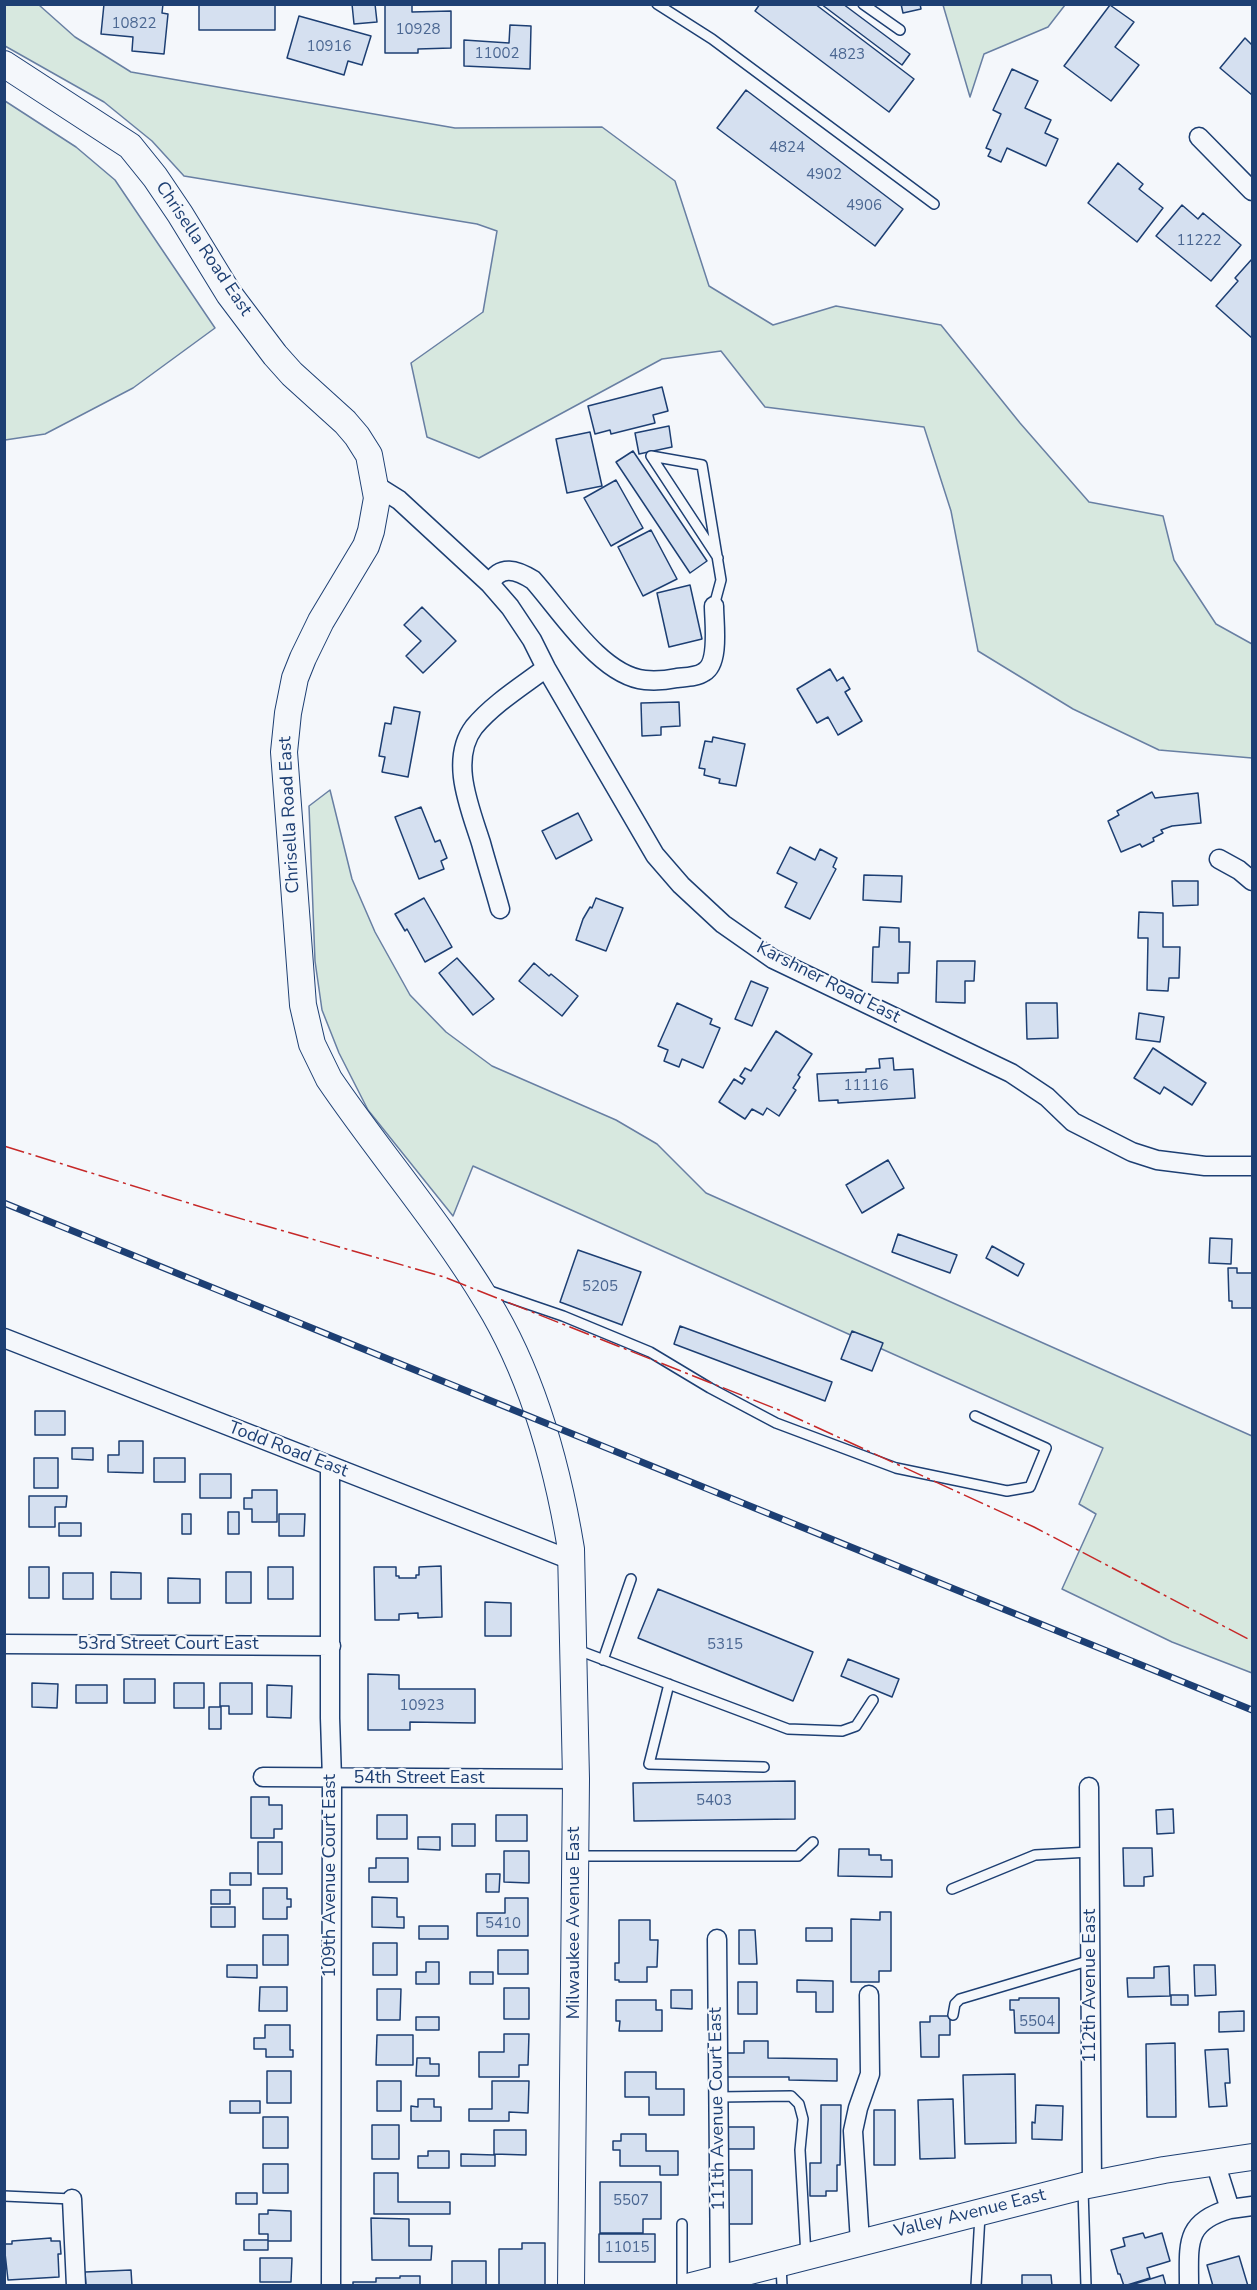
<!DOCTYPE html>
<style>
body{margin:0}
#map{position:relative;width:1257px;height:2290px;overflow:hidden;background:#f4f7fb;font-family:"Nunito Sans",sans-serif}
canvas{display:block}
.frame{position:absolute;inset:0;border:6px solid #1d3f73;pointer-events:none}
</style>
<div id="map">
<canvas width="1257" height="2290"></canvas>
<div class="frame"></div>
</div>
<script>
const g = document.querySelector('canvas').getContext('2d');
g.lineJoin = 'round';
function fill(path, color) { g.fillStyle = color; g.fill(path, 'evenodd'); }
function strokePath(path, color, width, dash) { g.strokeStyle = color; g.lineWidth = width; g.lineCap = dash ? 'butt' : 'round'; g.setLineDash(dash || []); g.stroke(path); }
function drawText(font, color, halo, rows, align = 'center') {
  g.font = font + ' "Nunito Sans",sans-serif'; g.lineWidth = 4.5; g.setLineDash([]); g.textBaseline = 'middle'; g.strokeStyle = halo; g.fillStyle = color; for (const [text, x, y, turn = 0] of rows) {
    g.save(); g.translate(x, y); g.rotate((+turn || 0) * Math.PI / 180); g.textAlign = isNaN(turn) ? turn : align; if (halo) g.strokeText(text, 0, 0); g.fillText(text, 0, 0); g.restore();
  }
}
const green = new Path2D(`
 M5 4 39 5 75 37 131 72 455 128 602 127 675 181 709 286 773 325 836 306 941 325 1020 423 1089 502 1163 516 1174 560 1216 624 1252 644V758L1159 750 1073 709 978 651 951 511 924 427 765 407 721 351 662 359 479 458 427 437 411 363 483 312 497 231 477 224 184 176 152 141 104 102 5 46Z
 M943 5H1065L1048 27 984 54 970 97Z
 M5 101 76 147 115 180 215 328 133 388 45 434 5 440Z
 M330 790 352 879 375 932 410 995 446 1032 492 1066 616 1120 657 1144 706 1193 1252 1436V1673L1172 1642 1062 1589 1096 1514 1079 1504 1103 1448 473 1166 453 1216 368 1110 339 1053 322 1010 315 961 309 806Z`);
const building = new Path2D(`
 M104 4H163L162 13 168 14 164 54 132 51 133 37 101 34Z
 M199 4H275V30H199Z
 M352 4H375L377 22 354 24Z
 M385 4H412V12L451 11V48L418 49V53H385Z
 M760 4H815L914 79 889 112 755 11Z
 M821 4H843L910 54 902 65Z
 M901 4H920L921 9 903 13Z
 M1110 5 1134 22 1115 47 1139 65 1111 101 1064 66Z
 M299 16 371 36 362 65 348 61 344 75 287 58Z
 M510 25 531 26 530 69 464 66V40L509 43Z
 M1245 38 1252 45V95L1220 68Z
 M1012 69 1038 81 1025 108 1051 120 1045 133 1058 139 1046 166 1007 148 1001 162 988 156 991 150 986 148 1001 114 993 110Z
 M746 90 903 209 875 246 717 128Z
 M1118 163 1143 184 1139 189 1163 208 1137 242 1088 203Z
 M1182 205 1198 219 1203 213 1241 245 1211 281 1156 236Z
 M1252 259V338L1216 306 1238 281 1235 278Z
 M662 387 668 411 653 415 655 423 611 434 610 430 595 434 588 406Z
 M669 426 672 447 639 454 635 433Z
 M590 432 602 486 567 493 556 439Z
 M633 451 707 561 690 573 616 462Z
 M616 480 643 528 611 546 584 498Z
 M651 530 677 579 643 596 618 547Z
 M690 585 702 639 669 647 657 593Z
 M422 607 456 641 423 673 406 656 421 641 404 625Z
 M830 669 837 681 843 677 850 689 845 692 862 721 838 735 828 717 817 723 797 689Z
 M679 702 680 726 661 727V735L642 736 641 703Z
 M394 707 420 712 408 777 382 772 385 757 379 756 385 723 391 724Z
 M713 737 745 744 736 786 719 783 720 779 704 775 705 769 699 768 705 741 712 742Z
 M1152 792 1155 798 1198 793 1201 823 1172 826 1161 830 1163 833 1153 838 1154 841 1142 847 1140 844 1121 852 1108 821 1119 815 1117 811Z
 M421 807 435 842 440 840 447 858 441 861 444 869 419 879 395 817Z
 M578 813 592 840 556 859 542 831Z
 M790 847 815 860 820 849 837 858 833 867 836 869 810 919 785 907 797 883 777 873Z
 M864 875 902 876 901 902 863 900Z
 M1172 881H1198V905L1173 906Z
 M424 898 452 947 425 962 407 929 405 931 395 914Z
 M596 898 623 908 606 951 576 940 583 919 590 907 592 908Z
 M1139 912 1163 913V947H1180L1179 978H1169L1168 991 1147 990 1148 938H1138Z
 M880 927 899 928V942H910L909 973H898V983L872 982 873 947H879Z
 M457 958 494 999 473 1015 439 973Z
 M937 961H975L974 981H965V1003L936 1002Z
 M534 963 549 976 551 974 578 996 562 1016 519 981Z
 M751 981 768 988 752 1026 735 1019Z
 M677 1003 712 1019 710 1024 720 1028 703 1068 682 1059 679 1067 664 1061 668 1050 658 1046Z
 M1026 1003H1057L1058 1038 1027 1039Z
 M1139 1013 1164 1017 1160 1042 1136 1039Z
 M776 1031 812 1054 798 1075 800 1077 793 1088 796 1090 779 1116 767 1108 763 1115 752 1109 745 1119 719 1102 734 1079 742 1084 745 1079 740 1076 745 1068 751 1071Z
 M1153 1048 1206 1083 1192 1105 1164 1087 1160 1094 1134 1078Z
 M893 1058 894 1070 913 1069 915 1098 838 1103V1100L819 1101 817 1074 866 1072V1069L880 1068 879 1059Z
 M888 1160 904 1188 862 1213 846 1185Z
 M898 1234 957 1255 950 1273 892 1252Z
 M1210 1238 1232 1239 1231 1264 1209 1263Z
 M992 1246 1024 1264 1018 1276 986 1258Z
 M578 1250 641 1272 622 1325 560 1302Z
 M1228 1268H1237V1273H1252V1308H1232V1301H1229Z
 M680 1326 832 1382 825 1401 674 1344Z
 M852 1331 883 1343 872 1371 841 1359Z
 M35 1411H65V1435H35Z
 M119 1441H143V1473L108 1472V1455H119Z
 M72 1448H93V1460L72 1459Z
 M34 1458H58V1488H34Z
 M154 1458H185V1482H154Z
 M200 1474H231V1498H200Z
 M252 1490H277V1522H252V1509H244V1498H252Z
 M29 1496H67L66 1507H55V1527H29Z
 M228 1512H239V1534H228Z
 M182 1514H191V1534H182Z
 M279 1514H305L304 1536H279Z
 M59 1523H81V1536H59Z
 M441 1566 442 1617 418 1618V1613L399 1614V1620H375L374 1567H396V1576H399V1578H416V1575H419V1567Z
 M29 1567H49V1598H29Z
 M268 1567H293V1599H268Z
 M111 1572 141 1573V1599H111Z
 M226 1572H251V1603H226Z
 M63 1573H93V1599H63Z
 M168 1578 200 1579V1603H168Z
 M658 1589 813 1652 793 1701 638 1638Z
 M485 1602 511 1603V1636H485Z
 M848 1659 899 1679 892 1697 841 1676Z
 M368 1674 399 1675V1689H475V1723L410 1722V1730H368Z
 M124 1679H155V1703H124Z
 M32 1683 58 1684 57 1708 32 1707Z
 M174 1683H204V1708H174Z
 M220 1683H252V1714H229V1706H220Z
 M76 1685H107V1703H76Z
 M267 1685 292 1686 291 1718 267 1717Z
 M209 1707H221V1729H209Z
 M795 1781V1819L634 1821 633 1783Z
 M251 1797H269V1805H282V1829H274V1838H251Z
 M1173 1809 1174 1833 1157 1834 1156 1810Z
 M377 1815H407V1839H377Z
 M496 1815H527V1841H496Z
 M452 1824H475V1846H452Z
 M418 1837H440V1850L418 1849Z
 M258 1842H282V1874H258Z
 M1123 1848H1152L1153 1876 1144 1877V1886H1124Z
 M839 1849H869V1855H881V1860H892V1877L838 1876Z
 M504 1851H529V1883L504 1882Z
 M376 1858H408V1882H369V1868H376Z
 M230 1873H251V1885H230Z
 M486 1874H500L499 1892H486Z
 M263 1888H287V1899H291V1907H287V1919H263Z
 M211 1890H230V1904H211Z
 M372 1897 397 1898V1917H404V1928L372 1927Z
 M505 1898H528V1936H477V1913H505Z
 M211 1907H235V1927H211Z
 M880 1912H891V1971H879V1982H851V1919L880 1920Z
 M619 1920H650V1940H658L657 1967H647V1982H619V1980H615V1963H619Z
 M419 1926H448V1939H419Z
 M806 1928H832V1941H806Z
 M739 1930H755L757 1964H739Z
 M263 1935H288V1965H263Z
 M373 1943H397V1975H373Z
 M498 1950H528V1974H498Z
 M426 1962H439V1984H416V1972H426Z
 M227 1965H257V1978L227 1977Z
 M1194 1965H1215L1216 1995 1195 1996Z
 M1169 1966 1170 1996 1128 1997 1127 1978H1154V1967Z
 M470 1972H493V1984H470Z
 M797 1980 833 1981V2012H816V1992H797Z
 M738 1982H757V2014H738Z
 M260 1987H287V2011H259Z
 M504 1988H529V2019H504Z
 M377 1989H401L400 2020H377Z
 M671 1990H692V2009L671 2008Z
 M1171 1995H1188V2005H1171Z
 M1019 1998H1059V2033H1015L1014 2010H1010V2000H1019Z
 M616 2000H656V2010H662V2031H619L620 2021H616Z
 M1244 2011V2031L1219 2032V2012Z
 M930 2016H950V2035H939V2057H921L920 2022H930Z
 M416 2017H439V2030H416Z
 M265 2025H290V2050H293V2057H266V2049H254V2038H265Z
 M504 2034H529L528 2065H519V2077H479V2052H504Z
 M377 2035H413V2065H376Z
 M744 2041H768V2058L837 2059V2081L789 2080V2077H723V2053H744Z
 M1175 2043 1176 2117H1147L1146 2044Z
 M1228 2049 1230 2083H1225L1227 2106 1209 2107 1205 2050Z
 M417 2058H430V2064H439V2076H416Z
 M267 2071H291V2103H267Z
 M625 2072H656V2089H684V2115H649V2097H625Z
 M1015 2074 1016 2143 965 2144 963 2075Z
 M377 2081H401V2111H377Z
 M492 2081H529L528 2113 509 2112V2121H469V2109H492Z
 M418 2099H434V2107H441V2121H411V2106L418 2107Z
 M953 2099 955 2158 920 2159 918 2100Z
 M230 2101H260V2113H230Z
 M821 2105H841L840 2165H837V2191H826V2196H810V2163H821Z
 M1036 2105 1063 2106 1062 2140 1032 2139V2122L1035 2123Z
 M874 2110H895V2165H874Z
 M263 2117H288V2148H263Z
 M372 2125H399V2159H372Z
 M725 2127H754V2149H725Z
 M494 2130H526V2155L494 2154Z
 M621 2134H646V2151H678V2175H660V2166H620V2150H613V2141H621Z
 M428 2151H449V2168H418V2156H428Z
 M461 2154 495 2155V2166H461Z
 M263 2164H288V2193H263Z
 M726 2170H752V2224H726Z
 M374 2173H398V2202H450V2214H374Z
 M600 2182H661V2219H643V2233H600Z
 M236 2193H257V2204H236Z
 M268 2210 291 2211V2241H268V2234H259V2214H268Z
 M371 2218 409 2219V2246H432L431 2260H372Z
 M1143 2233 1145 2238 1162 2233 1170 2261 1147 2268 1150 2278 1124 2286 1120 2274H1118L1111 2250 1125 2246 1123 2238Z
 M599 2234H655V2262H599Z
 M51 2238V2241H60L61 2254H58L59 2277 8 2280 4 2244H12V2241Z
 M244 2240H268V2250H244Z
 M522 2243H545V2286H499V2249H522Z
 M1239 2256 1248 2286H1213L1207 2265Z
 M260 2258H292L291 2282H260Z
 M452 2261H486V2286H452Z
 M131 2270 132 2286H86L85 2272Z
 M1022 2275H1051L1052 2286H1022Z
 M1163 2275 1166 2286H1128Z
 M400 2276H420V2286H353V2282H376V2278H400Z`);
const lane = new Path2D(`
 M657 4 712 39 934 204
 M863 4 900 30
 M714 606 721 580 702 465 651 456 718 558
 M487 1290 563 1316 650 1352 710 1388 776 1423 896 1468 1007 1491 1030 1487 1046 1448 975 1416
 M575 1649 788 1729 842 1731 856 1726 873 1700
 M603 1660 631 1579
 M669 1684 649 1764 764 1767
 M578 1856H798L813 1842
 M952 1889 1035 1855 1090 1852
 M953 2015 955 2004 960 1999 1091 1960
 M718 2097 791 2096 799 2104 803 2119 800 2150 806 2256
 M1083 2189 1086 2286
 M4 2196 72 2199
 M682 2224V2286
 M781 2265 782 2286
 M976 2286 980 2215`);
const street = new Path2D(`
 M1199 137 1252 191
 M375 485 399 500 490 584 510 607 532 640 546 668 655 855 681 885 723 924 773 959 1011 1073 1047 1097 1073 1122 1132 1152 1157 1160 1205 1166H1252
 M490 584C500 564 517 570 533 580 561 611 601 676 645 680 656 681 667 680 677 678 686 677 697 677 704 672 720 663 714 623 714 606
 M1219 859 1239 870 1252 881
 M500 909C494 887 487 865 481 843 470 808 449 760 474 727 493 704 522 686 546 668
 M4 1338 571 1560
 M330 1467V1718L332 1779 331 2286
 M4 1644 331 1646
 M263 1777 576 1779
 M1089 1787 1092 2184
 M717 1939 720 2278
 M72 2199 76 2286
 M1230 2209 1252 2206
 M860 2242 853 2131 858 2108 870 2074 869 1995
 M1189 2286C1189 2244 1184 2222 1230 2209L1215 2162`);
const secondary = new Path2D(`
 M4 64 130 146 155 177 180 214 229 294 275 355 292 374 345 422 357 436 369 455 377 498 371 531 366 546 321 621 303 658 295 678 288 713 284 752 303 1005 312 1044 329 1079C380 1154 440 1223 487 1301 532 1374 557 1464 571 1549L576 1779 571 2286
 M691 2286 1083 2186 1164 2170 1252 2157`);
const rail = new Path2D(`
 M4 1203 1252 1710`);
const power = new Path2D(`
 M4 1146 221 1213 444 1277 779 1410 1034 1527 1252 1641`);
const numberNames = [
 ["10822",134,24],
 ["10928",418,30],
 ["10916",329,47],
 ["11002",497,54],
 ["4823",847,55],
 ["4824",787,148],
 ["4902",824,175],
 ["4906",864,206],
 ["11222",1199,241],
 ["11116",866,1086],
 ["5205",600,1287],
 ["5315",725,1645],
 ["10923",422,1706],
 ["5403",714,1801],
 ["5410",503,1924],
 ["5504",1037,2022],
 ["5507",631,2201],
 ["11015",627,2248]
];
const streetNames = [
 ["Chrisella Road East",203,249,56],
 ["Chrisella Road East",290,815,-93],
 ["Karshner Road East",828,983,27],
 ["Todd Road East",288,1450,21],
 ["53rd Street Court East",168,1645],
 ["54th Street East",419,1779],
 ["109th Avenue Court East",331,1876,-90],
 ["Milwaukee Avenue East",575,1923,-90],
 ["112th Avenue East",1091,1986,-90],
 ["111th Avenue Court East",718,2109,-91],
 ["Valley Avenue East",970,2214,-14]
];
fill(green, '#d7e8df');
strokePath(green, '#687fa3', 1.5);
fill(building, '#d5e0f0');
strokePath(building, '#1d3f73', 1.5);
strokePath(lane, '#1d3f73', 12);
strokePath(street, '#1d3f73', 21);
strokePath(secondary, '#1d3f73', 28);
strokePath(lane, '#f4f7fb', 9);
strokePath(street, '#f4f7fb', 18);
strokePath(secondary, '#f4f7fb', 26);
strokePath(rail, '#1d3f73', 7);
strokePath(rail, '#f4f7fb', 4.5, [14]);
strokePath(power, '#c62828', 1.5, [21, 4.5, 3, 4.5]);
drawText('15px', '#4b6792', null, numberNames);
drawText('18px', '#1d3f73', '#f4f7fb', streetNames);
</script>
